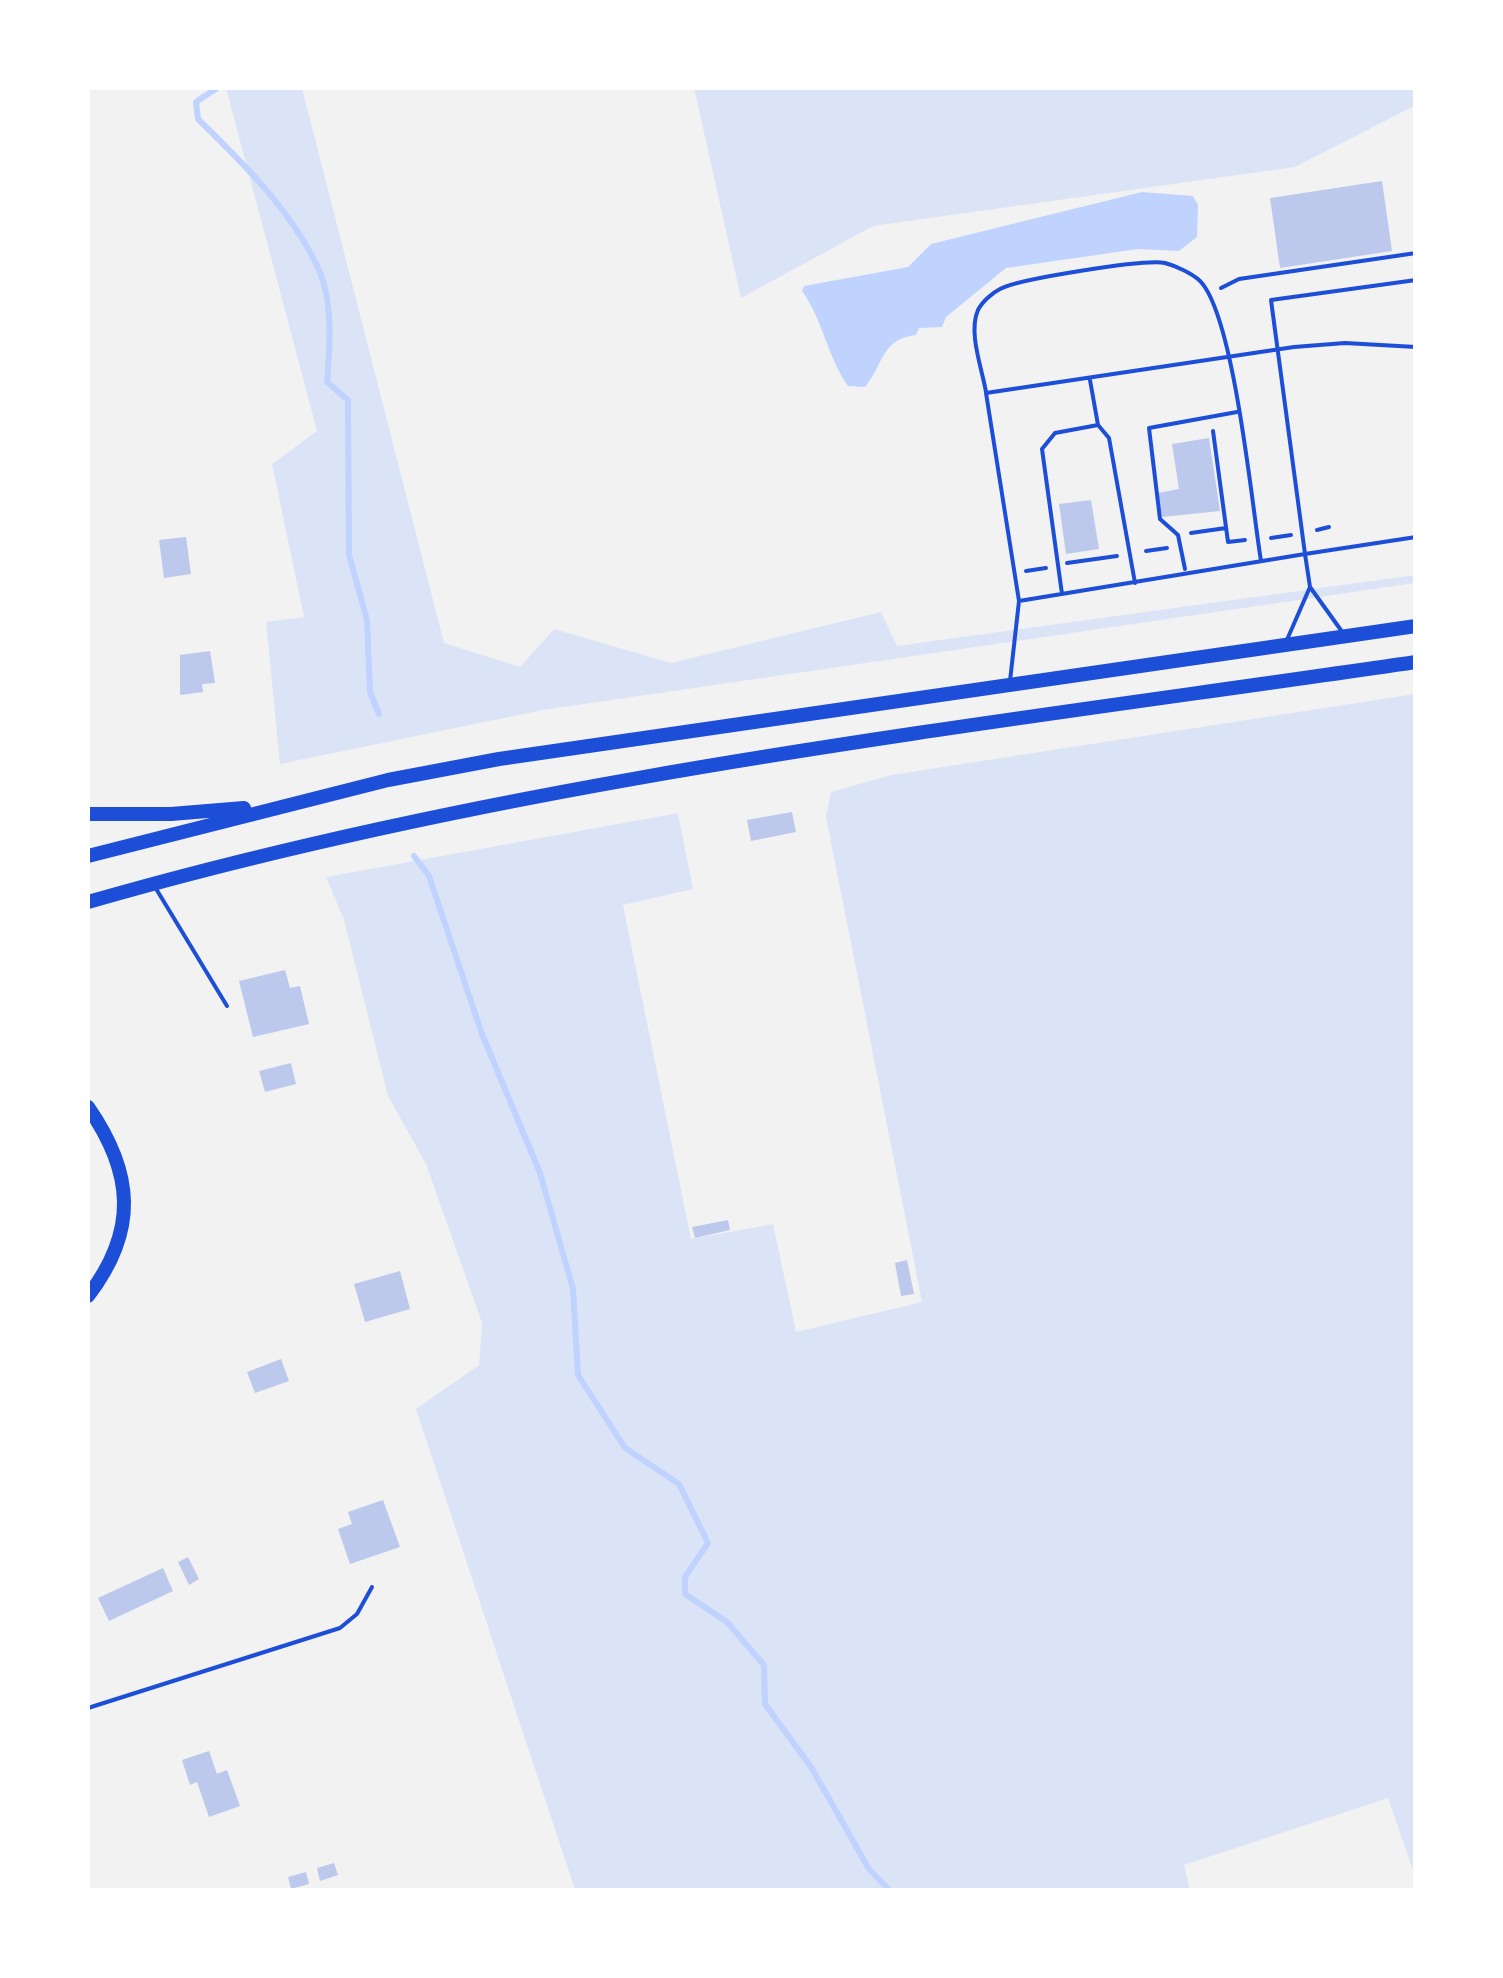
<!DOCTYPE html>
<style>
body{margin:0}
#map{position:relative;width:1503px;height:1978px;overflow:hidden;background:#f2f2f2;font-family:"DejaVu Sans",sans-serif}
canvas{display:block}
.frame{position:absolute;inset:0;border:90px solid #fff;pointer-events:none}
</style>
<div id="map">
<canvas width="1503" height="1978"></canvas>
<div class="frame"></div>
</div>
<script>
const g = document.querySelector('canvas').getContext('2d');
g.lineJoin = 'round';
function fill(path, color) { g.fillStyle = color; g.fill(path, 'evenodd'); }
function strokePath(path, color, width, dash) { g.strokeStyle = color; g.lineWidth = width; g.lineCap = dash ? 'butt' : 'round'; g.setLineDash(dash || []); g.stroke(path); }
const green = new Path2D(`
 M226 88H302L444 643 520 667 554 629 671 663 881 612 897 646 1415 575V583L543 710 280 764 266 622 304 617 272 464 317 431Z
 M694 88H1415L1416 105 1295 167 873 226 741 298Z
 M1415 694V1876L1388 1798 1184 1865 1190 1890H575L416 1409 479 1365 482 1323 426 1164 388 1096 344 920 326 877 678 813 693 889 623 905 691 1239 773 1224 796 1332 922 1302 826 817 831 792 891 775Z`);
const water = new Path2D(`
 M1142 192 1193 196 1198 205 1197 237 1179 251 1138 249 1006 268 946 317 942 327 919 328 916 335C881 339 884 364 865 387L848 386C827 356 823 320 802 291L804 286 908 267 931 244Z`);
const stream = new Path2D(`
 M217 88 196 102 198 119C244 164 293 212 320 272 333 304 330 348 327 382L348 400 349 555 367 620 370 692 379 714
 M414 856 429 876 482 1034 540 1173 573 1289 578 1375 625 1448 679 1484 708 1543 685 1577V1594L727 1622 764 1665 765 1704 811 1767 869 1869 889 1890`);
const building = new Path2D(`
 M1382 181 1392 251 1280 268 1270 198Z
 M1209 438 1220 511 1162 517 1158 493 1179 489 1172 444Z
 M1091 500 1099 549 1066 554 1059 504Z
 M186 537 191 574 164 578 159 540Z
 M210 651 215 683 202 684 203 692 180 695V655Z
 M792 812 796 832 751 841 747 820Z
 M285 970 290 988 300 986 309 1024 253 1037 239 981Z
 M291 1063 296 1084 265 1092 259 1071Z
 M728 1220 730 1230 695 1238 692 1227Z
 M907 1260 914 1294 901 1296 895 1263Z
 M400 1271 410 1309 365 1322 354 1284Z
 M281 1359 289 1381 255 1393 247 1372Z
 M383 1500 400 1547 350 1564 338 1529 352 1524 348 1512Z
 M188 1557 199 1579 189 1585 178 1562Z
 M163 1568 173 1591 109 1621 98 1598Z
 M209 1751 217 1774 227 1770 240 1806 209 1817 197 1782 190 1785 182 1760Z
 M334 1863 338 1875 320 1881 317 1868Z
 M306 1872 309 1884 291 1889 288 1877Z`);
const path = new Path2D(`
 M1221 288 1239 279 1416 253
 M1213 431 1228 542 1245 540
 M1317 530 1329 527
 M1191 533 1226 528
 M1271 538 1291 535
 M1146 551 1167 548
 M1067 563 1117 556
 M1026 571 1046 568`);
const service = new Path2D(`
 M1090 380 1098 425 1109 438 1135 583
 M986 392C982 368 968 333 978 310 982 302 992 293 1000 289 1018 279 1144 259 1165 263 1176 266 1191 273 1199 280 1234 312 1252 507 1261 561
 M1185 569 1178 535 1160 519 1149 428 1237 412
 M1062 594 1042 449 1055 433 1098 425
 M1019 601 1305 554 1271 300 1416 280
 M1343 633 1310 587 1305 554 1416 537
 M1286 642 1310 587
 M1010 681 1019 601 986 393 1294 347 1345 343 1416 347
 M155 887 227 1006
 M88 1708 340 1628 357 1614 372 1587`);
const trunk = new Path2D(`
 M88 814H171L244 808
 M88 856 388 780 499 759 1416 626
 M88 902C521 777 970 727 1416 662
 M88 1107C134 1173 138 1231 88 1296`);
fill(green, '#dbe4f7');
fill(water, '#bfd3fe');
strokePath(stream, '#bfd3fe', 6);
fill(building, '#bdc9ec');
strokePath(path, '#1d4ed8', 4);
strokePath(service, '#1d4ed8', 4);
strokePath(trunk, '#1d4ed8', 14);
</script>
